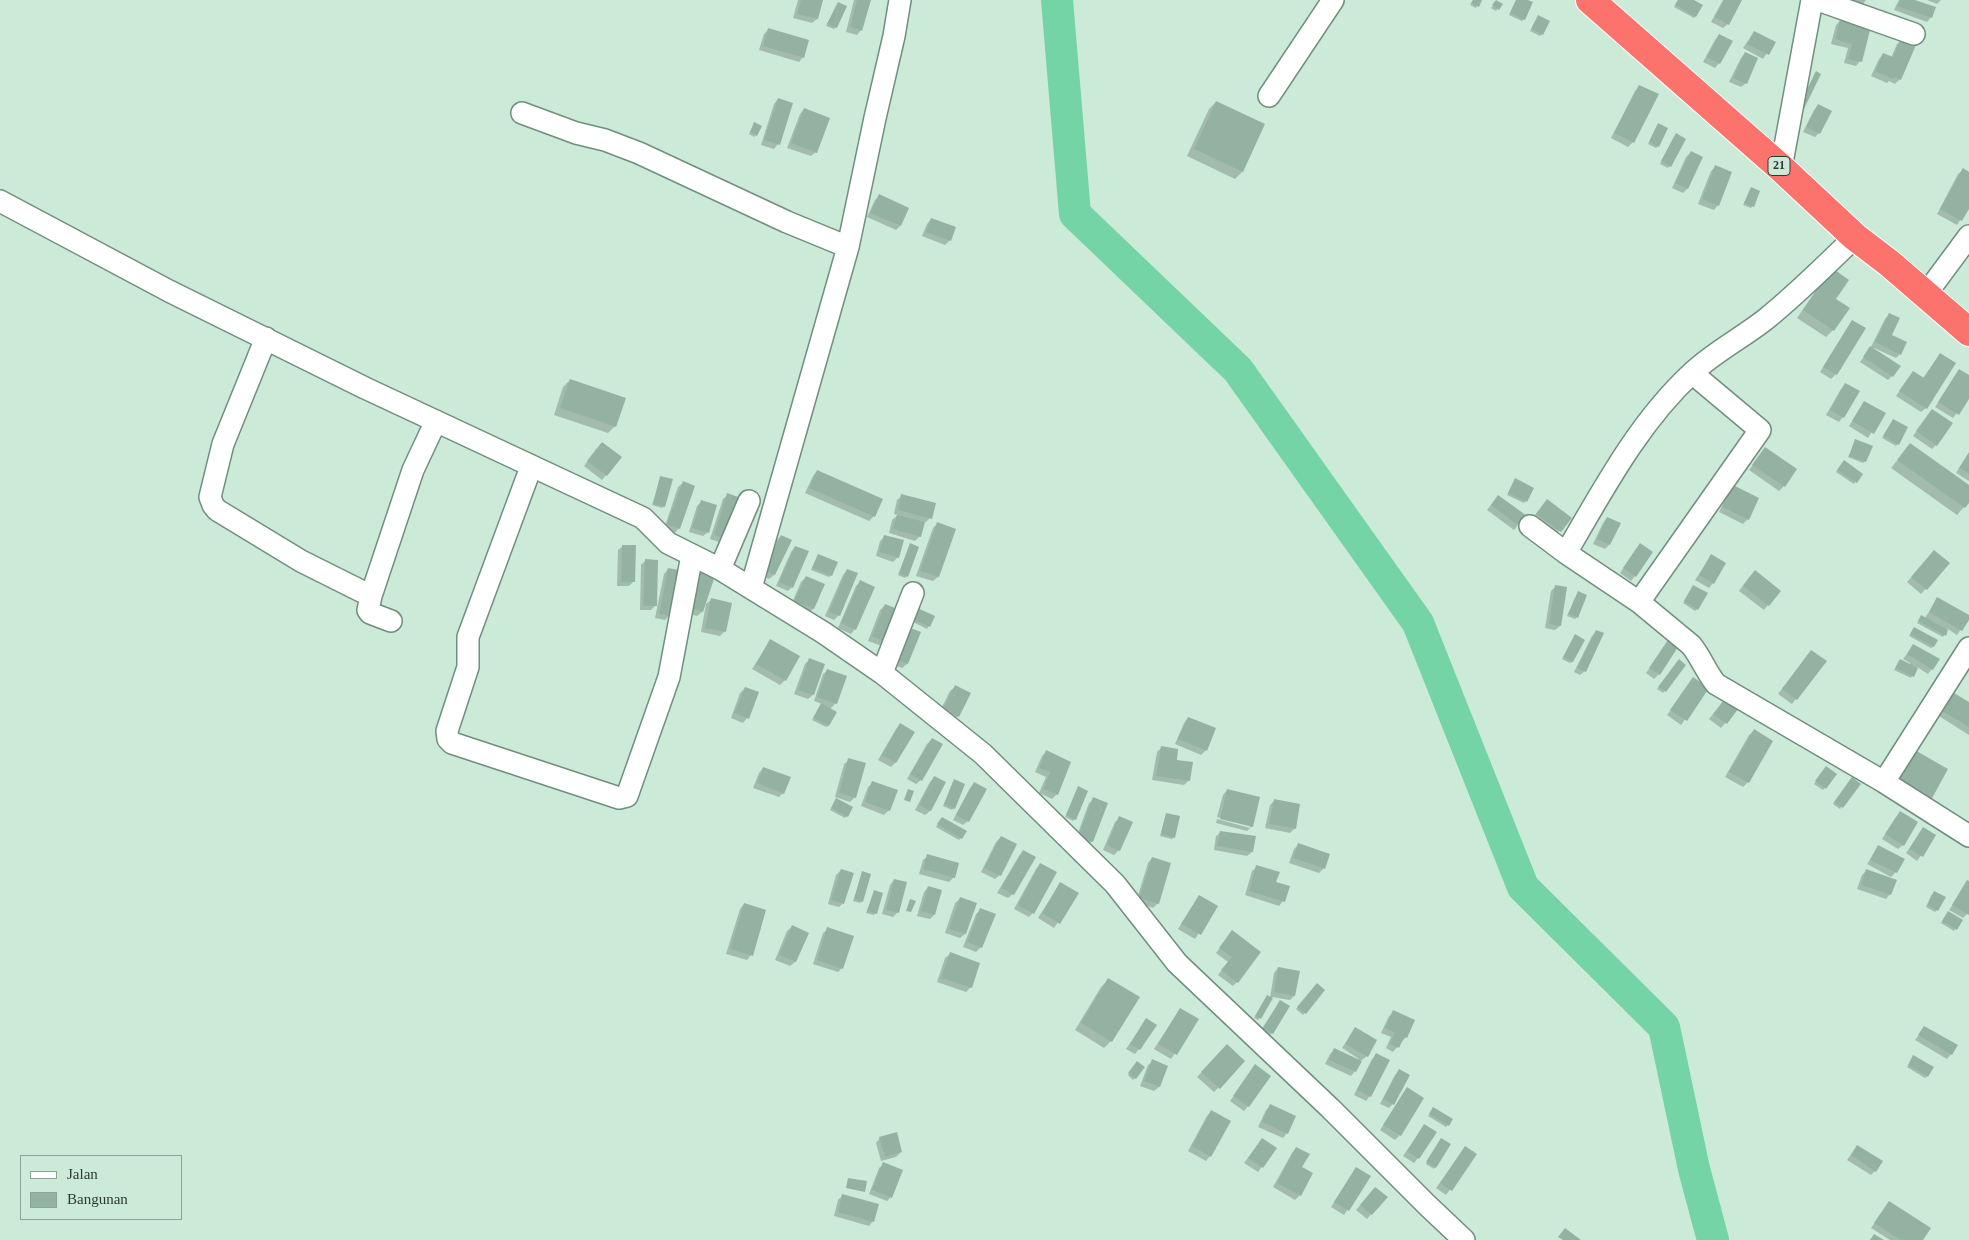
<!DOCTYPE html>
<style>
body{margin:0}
#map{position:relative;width:1969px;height:1240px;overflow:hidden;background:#cbead8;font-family:Georgia,serif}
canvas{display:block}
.legend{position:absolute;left:20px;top:1155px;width:162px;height:65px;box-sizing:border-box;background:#cbead8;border:1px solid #8ca496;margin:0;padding:6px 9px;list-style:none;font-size:15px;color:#2d3a33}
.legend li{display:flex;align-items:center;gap:10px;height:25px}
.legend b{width:25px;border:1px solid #8ca496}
</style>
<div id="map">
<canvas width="1969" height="1240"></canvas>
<ul class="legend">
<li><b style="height:6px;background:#fff"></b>Jalan</li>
<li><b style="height:14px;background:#94b2a2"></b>Bangunan</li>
</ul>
</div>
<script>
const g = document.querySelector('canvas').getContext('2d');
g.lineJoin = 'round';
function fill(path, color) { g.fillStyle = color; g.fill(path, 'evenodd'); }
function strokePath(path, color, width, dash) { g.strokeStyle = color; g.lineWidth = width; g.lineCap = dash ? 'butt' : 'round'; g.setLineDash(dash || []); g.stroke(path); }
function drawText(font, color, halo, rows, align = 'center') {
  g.font = font + ' Georgia,serif'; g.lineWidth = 4.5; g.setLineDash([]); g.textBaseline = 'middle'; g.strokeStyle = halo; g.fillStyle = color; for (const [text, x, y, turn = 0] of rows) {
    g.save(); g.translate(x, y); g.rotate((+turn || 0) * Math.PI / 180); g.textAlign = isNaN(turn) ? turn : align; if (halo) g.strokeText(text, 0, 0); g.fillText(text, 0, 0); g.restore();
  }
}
const shadow = new Path2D(`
 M798 0H822L817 19 812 23 793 18Z
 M854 0H869L861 30 857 35 846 32Z
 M1473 0H1480L1476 8 1470 5Z
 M1516 0H1525L1524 19 1522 21 1509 15Z
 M1678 0H1692L1695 17 1694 18 1674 7Z
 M1723 0H1741L1728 24 1723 28 1711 22Z
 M1845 0H1866L1863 4Z
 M1899 0H1911L1931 17 1927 22 1894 10Z
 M1927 0H1941L1937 4Z
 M838 3 836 27 834 29 826 26Z
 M1495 3 1501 4 1496 11 1491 8Z
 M1537 19 1542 34 1540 36 1530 31Z
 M1841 20 1860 61 1856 66 1844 63 1848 48 1831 44 1836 25Z
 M768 30 803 57 799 62 759 50 764 34Z
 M1754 32 1774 43 1763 59 1743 48Z
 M1719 35V63L1715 68 1703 62 1715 40Z
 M1902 40 1900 79 1895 84 1889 81 1887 83 1871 76 1879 59 1883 54 1891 58 1897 44Z
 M1745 53 1746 83 1741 87 1729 82 1741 58Z
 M1640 86 1657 95 1633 142 1628 147 1611 138 1635 91Z
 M778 99V144L774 149 761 145 774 104Z
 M1216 102 1264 124 1242 172 1235 179 1187 156 1209 109Z
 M1818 105 1819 133 1815 137 1803 132 1814 110Z
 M804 109 816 152 811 156 787 148 800 114Z
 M754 124 756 135 754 137 749 134Z
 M1658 124V146L1656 148 1648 144Z
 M1674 137 1670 166 1668 168 1660 164Z
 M1691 152 1687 189 1683 193 1672 188 1686 157Z
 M1715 167 1718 205 1714 210 1698 204 1711 171Z
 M1963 170 1969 173V206L1957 225 1937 214 1958 174Z
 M1751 189 1753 206 1751 208 1743 205Z
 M879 196 908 209 900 226 896 230 867 217 875 200Z
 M931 219 950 240 945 245 922 236 927 224Z
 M1825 277 1833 330 1826 337 1797 318Z
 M1889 314 1890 336 1900 354 1896 358 1874 348V350L1892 376 1888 380 1860 362 1871 347 1885 319Z
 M1852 321 1836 374 1831 379 1820 372Z
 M1940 354 1926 408 1921 412 1896 396 1913 372 1923 378Z
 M1959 370 1969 376V397L1953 418 1935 407Z
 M570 380 615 426 608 433 554 415 563 387Z
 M1845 385 1843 417 1839 422 1826 415 1841 389Z
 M1864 402 1884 413 1868 438 1849 426Z
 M1928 415 1936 445 1932 449 1913 436Z
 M1893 420 1898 444 1896 446 1882 438Z
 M1856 441 1865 461 1863 463 1848 457Z
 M1910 445 1969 487V501L1957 515 1891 468Z
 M597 448 620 458 602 480 584 466Z
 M1765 449 1784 486 1779 491 1749 470Z
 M1969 452V481L1956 473Z
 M1842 464 1862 474 1854 484 1836 472Z
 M817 471 874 516 869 521 805 493 813 476Z
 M661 477 664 506 662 508 652 505Z
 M1514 482 1532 488 1524 503 1507 495Z
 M683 483 679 528 675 533 664 529 678 487Z
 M1733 487 1758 499 1748 519 1743 524 1719 512 1729 491Z
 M728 495 722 543 710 539 723 499Z
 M902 496 930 518 926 522H924L920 536 915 541 889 533 892 520 898 515 894 514 897 500Z
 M1494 501 1518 525 1514 530 1487 510Z
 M701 502 708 532 703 536 689 532 697 506Z
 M1543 505 1570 518 1555 536 1532 519Z
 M1607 518 1609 545 1605 549 1593 544 1603 523Z
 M937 524 954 530 938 577 933 581 916 576 933 528Z
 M781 536 790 541 774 575 769 579 760 575 776 541Z
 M885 536 898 557 893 562 876 556 880 541Z
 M910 545 907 576 905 578 898 575Z
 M623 546 633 582 629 586H617L618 550Z
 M795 547 792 587 788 591 776 586 791 552Z
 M1636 549 1635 576 1631 581 1620 573Z
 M818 555 831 575 829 577 811 570Z
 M1711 556 1713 583 1709 588 1695 580Z
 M1930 556 1948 564 1921 594 1907 582Z
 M646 560 655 606 651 610H640L641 565Z
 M668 569 669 616 665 620 655 618 664 574Z
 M847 570 839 615 834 620 825 616 843 575Z
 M693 576 702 612 697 616 681 611Z
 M1750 576 1768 605 1764 610 1739 591Z
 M806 577 823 585 813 609 808 613 791 605 801 582Z
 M860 582 855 629 851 634 838 628 856 586Z
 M1555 587 1560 626 1555 630 1545 628 1551 591Z
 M1692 588 1697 609 1695 611 1683 603Z
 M1578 593 1577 617 1575 619 1567 616Z
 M1938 599 1969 617 1957 635 1948 629 1943 637 1917 623 1921 617 1924 619Z
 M711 600 725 631 720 636 701 632 706 604Z
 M885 605 899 610 882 646 868 641 880 610Z
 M934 617 927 629 907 619Z
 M1913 630 1936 641 1933 647 1931 648 1909 636Z
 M1597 631 1585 671 1580 675 1574 672 1592 636Z
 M919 633 907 664 902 668 889 663Z
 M1574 638 1572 662 1570 663 1562 659Z
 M1670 639 1659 674 1654 679 1646 673Z
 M770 641 785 680 780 685 752 669Z
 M1914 645 1932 669 1928 674 1917 667 1911 678 1894 670 1900 661 1910 665V663L1903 659Z
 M1807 656 1825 662 1792 704 1778 694Z
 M809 660 823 665 813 695 808 699 794 694 805 664Z
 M1677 663 1685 665 1663 693 1657 689Z
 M828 670 836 703 830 709 828 726 826 727 812 720 822 704 814 701 823 674Z
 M1693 679 1708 688 1681 725 1667 715Z
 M955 687 958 716 953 720 939 713 950 691Z
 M745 688 747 718 743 723 731 718 740 693Z
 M1954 694 1969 704V735L1939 716Z
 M1728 696 1740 706 1721 728 1709 719Z
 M1188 718 1215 729 1206 750 1201 755 1175 744 1184 723Z
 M900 725 913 732 895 763 891 767 878 760 896 729Z
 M1754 731 1772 741 1748 782 1743 787 1725 777 1749 735Z
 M932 739 921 780 916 784 907 779 927 744Z
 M1162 747 1175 761 1189 780 1184 785 1152 780 1157 752Z
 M1046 752 1057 794 1052 799 1039 793 1046 777 1035 772 1042 756Z
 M849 760 855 797 850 802 835 797 844 764Z
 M763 768 783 793 779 797 753 788 759 773Z
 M1824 769 1835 774 1823 790 1814 784Z
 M935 777 944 782 930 811 925 815 915 810 930 782Z
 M1850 781 1859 784 1840 809 1833 804Z
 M873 782 889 810 884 815 861 806 868 787Z
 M953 783 954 808 952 810 943 806Z
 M974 784 968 821 963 825 953 820 970 788Z
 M1078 788 1075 819 1073 821 1065 817Z
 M1227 790 1252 826 1247 831 1216 823 1217 819 1250 828V825L1217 817 1223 795Z
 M1094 799 1092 841 1088 846 1075 841 1089 803Z
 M836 800 847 816 845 818 830 810Z
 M1275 800 1299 805 1294 829 1290 833 1265 828 1270 805Z
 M1166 814 1174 837 1172 839 1160 836Z
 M1896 817 1903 845 1898 849 1882 839Z
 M1120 818 1119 850 1114 855 1103 850 1115 822Z
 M940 820 961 838 959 840 936 827Z
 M1923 829 1935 836 1917 861 1906 853Z
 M1221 832 1252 852 1247 856 1214 850 1216 836Z
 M1001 837 1000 875 995 879 981 872 996 842Z
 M1299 844 1329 855 1323 869 1319 873 1289 863 1294 849Z
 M1878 847 1896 872 1891 877 1867 864Z
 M1023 851 1013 894 1008 898 997 893 1019 856Z
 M928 856 954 877 949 882 919 874 923 860Z
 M1152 858 1158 903 1153 908 1136 902 1148 863Z
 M1040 865 1033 913 1029 917 1014 909 1036 869Z
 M1257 867 1275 883 1283 901 1279 906 1245 895 1252 871Z
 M841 870 843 903 839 907 828 904 836 875Z
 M1866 871 1890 894 1886 899 1857 889 1862 875Z
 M863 873 862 901 860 903 853 901Z
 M894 880 898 912 893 917 882 914 890 885Z
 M1968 882 1969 912 1963 918 1949 910Z
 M1060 884 1077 894 1054 928 1038 918Z
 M928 887 934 915 930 919 917 916 924 892Z
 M875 891 876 913 874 915 866 913Z
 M1932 894 1937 910 1935 912 1926 907Z
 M1199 896 1216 906 1195 939 1178 929Z
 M960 899 965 934 960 938 945 933 955 903Z
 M744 904 751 955 747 960 726 954 740 909Z
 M981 909V947L976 952 963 947 976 914Z
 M1946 915 1961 921 1954 931 1941 923Z
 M792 927 807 933 795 962 790 966 775 960 787 931Z
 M828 929 842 968 838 972 813 964 823 933Z
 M1232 932 1237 982 1233 986 1218 975 1228 962 1216 953Z
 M950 954 971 987 966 992 937 982 945 958Z
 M1278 968 1294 996 1290 1000 1272 997 1258 1020 1254 1018 1266 998H1270L1274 973Z
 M1108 980 1111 1041 1104 1048 1075 1030 1101 987Z
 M1317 985 1324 990 1303 1015 1296 1009Z
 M1280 1002 1272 1033 1268 1038 1259 1033Z
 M1180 1009 1197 1020 1171 1059 1154 1049Z
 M1394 1012 1406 1037 1393 1052 1386 1048 1391 1037 1381 1033 1389 1016Z
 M1146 1020 1139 1049 1135 1054 1126 1049Z
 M1924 1028 1951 1054 1947 1059 1915 1040Z
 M1355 1029 1367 1056 1362 1060H1361L1355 1071 1351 1076 1325 1064 1330 1054 1335 1049 1358 1060 1359 1059 1342 1048Z
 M1222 1050 1244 1061 1214 1092 1197 1077Z
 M1376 1055 1370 1096 1366 1101 1354 1095 1372 1059Z
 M1912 1059 1927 1076 1925 1078 1907 1067Z
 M1153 1061 1167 1066 1159 1087 1154 1091 1140 1086 1148 1065Z
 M1135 1065V1078L1133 1080 1128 1075Z
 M1255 1066 1248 1106 1244 1111 1230 1101Z
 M1399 1070 1393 1104 1389 1108 1380 1104 1395 1075Z
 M1407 1089 1400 1135 1395 1140 1380 1130Z
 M1270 1106 1287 1133 1283 1138 1258 1127 1266 1110Z
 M1432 1110 1448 1125 1446 1127 1428 1116Z
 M1211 1112 1210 1156 1206 1161 1188 1151 1207 1116Z
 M1424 1126 1418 1158 1414 1163 1403 1156Z
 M880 1138 901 1152 896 1157 881 1161 876 1143Z
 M1262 1140 1275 1149 1258 1172 1244 1163Z
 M1440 1141 1435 1167 1434 1169 1426 1164Z
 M1857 1146 1875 1171 1871 1175 1847 1160Z
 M1296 1148 1300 1168V1195L1295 1200 1273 1187 1292 1153Z
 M1465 1148 1475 1154 1446 1195 1436 1188Z
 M884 1164 891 1197 887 1201 869 1194 879 1168Z
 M1356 1168 1369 1176 1344 1215 1331 1207Z
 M1371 1193 1386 1197 1367 1219 1356 1210Z
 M843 1195 873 1221 869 1226 834 1216 838 1200Z
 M1889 1202 1921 1240H1890L1871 1228Z`);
const river = new Path2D(`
 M1057 0 1075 214 1238 370 1418 623 1523 887 1664 1027 1694 1169 1713 1240`);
const building = new Path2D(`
 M801 0H823L818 19 797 14Z
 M857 0H871L862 31 850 27Z
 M1473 0H1482L1479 7 1471 3Z
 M1496 0 1503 4 1499 10 1492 5Z
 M1516 0H1528L1533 2 1525 20 1510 13Z
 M1678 0H1694L1703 5 1696 17 1675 5Z
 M1724 0H1742L1729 25 1715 17Z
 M1900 0H1915L1936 7 1932 18 1897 6Z
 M838 2 847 6 837 28 827 24Z
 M1538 15 1550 21 1543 35 1531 29Z
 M1840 19 1866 25 1865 28 1870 30 1862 62 1848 59 1852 44 1835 39Z
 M768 28 809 40 804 58 763 46Z
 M1754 31 1776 42 1769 55 1747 44Z
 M1719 34 1733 41 1720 64 1707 57Z
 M1901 38 1916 45 1901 80 1894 77 1893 79 1875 71 1883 53 1893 57Z
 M1745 52 1758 58 1747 84 1733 78Z
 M1816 71 1821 74 1799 119 1794 116Z
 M1639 85 1659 94 1634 143 1614 133Z
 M778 98 793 103 780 145 764 140Z
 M1216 101 1265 124 1243 172 1194 149Z
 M1818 104 1832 111 1820 134 1806 127Z
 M804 108 830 118 817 153 791 143Z
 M754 122 762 126 757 136 750 132Z
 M1658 123 1668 128 1659 147 1649 142Z
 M1676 133 1686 139 1671 167 1661 161Z
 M1691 151 1703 157 1688 189 1675 183Z
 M1715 165 1732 172 1719 206 1702 199Z
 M1963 168 1969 172V209L1962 221 1940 209Z
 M1751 187 1760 191 1754 207 1744 203Z
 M879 194 909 208 901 226 870 213Z
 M931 218 956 227 951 241 926 232Z
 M1832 268 1849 280 1836 299 1850 308 1834 331 1803 310Z
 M1889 313 1900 318 1892 335 1907 342 1901 355 1875 342Z
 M1852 320 1866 328 1837 375 1823 367Z
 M1870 346 1901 366 1893 377 1863 357Z
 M1940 353 1956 363 1927 409 1899 391 1913 371 1924 378Z
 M1959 369 1969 375V399L1959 415 1938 402Z
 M570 379 626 398 616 427 560 408Z
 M1845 383 1860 391 1844 418 1830 410Z
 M1864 401 1886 413 1874 434 1852 421Z
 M1932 409 1953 423 1937 446 1916 431Z
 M1893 419 1908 427 1899 445 1883 436Z
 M1855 439 1873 446 1866 462 1849 456Z
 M602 442 622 457 607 476 587 461Z
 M1910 443 1969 485V503L1965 508 1897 460Z
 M1765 447 1797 469 1785 487 1752 465Z
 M1969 453V474L1959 468Z
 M1844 460 1863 474 1857 483 1837 470Z
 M817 470 883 499 875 517 809 488Z
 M660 476 673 479 665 507 653 504Z
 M1515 478 1534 488 1527 502 1508 493Z
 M683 481 695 486 680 529 667 524Z
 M1733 485 1759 498 1749 520 1722 507Z
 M727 493 741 498 727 539 714 535Z
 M901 494 936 503 932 519 898 510Z
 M1498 495 1527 516 1519 526 1491 505Z
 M1547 499 1572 518 1561 532 1536 514Z
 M701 500 717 505 709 533 692 528Z
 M897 515 925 522 921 537 892 529Z
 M1607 517 1621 523 1610 545 1597 539Z
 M937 522 956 529 939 577 920 571Z
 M781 535 792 540 775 575 764 570Z
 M884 535 904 540 899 558 879 552Z
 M910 543 919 547 908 577 899 573Z
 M1640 543 1653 552 1636 577 1623 568Z
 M622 545H636L635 582H621Z
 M795 546 809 551 793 588 779 582Z
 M1934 550 1950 563 1927 590 1911 577Z
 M818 554 838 562 832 576 812 568Z
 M1711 554 1726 563 1714 584 1699 575Z
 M645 559 658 560 657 606H643Z
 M668 568 679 570 670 616 659 614Z
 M847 569 858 573 840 616 829 612Z
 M697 570 715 576 703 612 685 606Z
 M1755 570 1781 591 1769 606 1743 586Z
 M806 576 825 584 814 609 794 601Z
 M860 580 875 587 856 630 841 623Z
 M1555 585 1567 587 1561 626 1549 624Z
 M1693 585 1708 593 1698 610 1684 601Z
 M1578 591 1587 595 1578 618 1568 614Z
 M1937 597 1969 615V620L1962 631 1929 612Z
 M711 598 732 603 726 632 705 628Z
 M885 604 900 610 887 643 872 636Z
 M913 606 935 616 930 627 908 617Z
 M1921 615 1948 630 1946 636 1918 621Z
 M905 626 921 632 908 664 892 658Z
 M1914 627 1938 640 1934 647 1910 634Z
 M1596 630 1604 633 1586 672 1577 668Z
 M1575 634 1585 640 1573 662 1563 657Z
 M1670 637 1680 644 1660 675 1649 668Z
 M770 639 800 656 786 681 756 664Z
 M1913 644 1940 659 1933 670 1907 654Z
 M1811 650 1827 661 1797 700 1782 689Z
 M809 658 825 664 814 695 798 690Z
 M1679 659 1686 665 1666 692 1658 687Z
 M1900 659 1918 668 1914 677 1895 668Z
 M827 669 847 676 837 704 817 697Z
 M1693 677 1709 688 1687 721 1670 710Z
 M955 685 971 693 959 717 943 709Z
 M745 687 759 692 749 719 734 713Z
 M1954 693 1969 702V727L1942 711Z
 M1728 695 1741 705 1727 724 1713 714Z
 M821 703 837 712 829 726 813 718Z
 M1188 717 1216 728 1207 751 1178 739Z
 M900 723 915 732 896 763 882 755Z
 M1754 729 1773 741 1749 783 1729 772Z
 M932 738 943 744 922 781 910 774Z
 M1161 746 1178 749 1177 760 1193 762 1190 781 1156 776Z
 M1913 749 1948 769 1930 802 1894 781Z
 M1046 750 1071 762 1058 795 1043 789 1050 772 1039 768Z
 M848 758 866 763 856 798 839 793Z
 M1826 766 1837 774 1826 789 1815 781Z
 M763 767 791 777 784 794 757 783Z
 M934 776 946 782 931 811 919 805Z
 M1852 777 1861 784 1843 808 1834 802Z
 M954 779 965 784 955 809 944 804Z
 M872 781 898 790 890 811 865 802Z
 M974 782 987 789 969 822 956 815Z
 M1078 786 1088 791 1076 820 1066 815Z
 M908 789 914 791 910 802 904 800Z
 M1227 789 1260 797 1253 827 1220 819Z
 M1093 797 1108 803 1093 842 1078 837Z
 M836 798 853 807 848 817 831 808Z
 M1274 799 1300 804 1296 829 1269 824Z
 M1900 811 1918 822 1904 846 1885 834Z
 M1166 813 1180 816 1175 838 1161 834Z
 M1119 816 1133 822 1120 851 1107 845Z
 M942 817 967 831 962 839 937 824Z
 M1923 827 1936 835 1923 857 1909 849Z
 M1220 831 1256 836 1253 852 1217 846Z
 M1001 836 1017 844 1001 876 984 868Z
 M1298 843 1330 854 1325 869 1293 858Z
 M1878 845 1905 859 1897 873 1870 860Z
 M1023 850 1036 857 1014 895 1001 888Z
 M927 854 959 863 955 878 923 869Z
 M1152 857 1171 863 1159 904 1139 898Z
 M1040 863 1057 872 1034 914 1018 905Z
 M1256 865 1280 872 1276 882 1290 886 1285 902 1249 891Z
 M841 869 854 873 844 904 831 900Z
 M1866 869 1897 880 1891 895 1861 885Z
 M862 871 871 874 863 902 854 899Z
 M894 879 907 882 899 913 886 910Z
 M1967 880 1969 881V915L1952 905Z
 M1060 882 1079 893 1060 924 1042 913Z
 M928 886 942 890 935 915 921 911Z
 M874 890 883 893 877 914 867 911Z
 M1934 891 1946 897 1938 911 1927 905Z
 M1199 895 1218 906 1201 935 1181 924Z
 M960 897 977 903 966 934 949 929Z
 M910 899 916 901 911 912 906 911Z
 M744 903 766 910 753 956 730 949Z
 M980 908 996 914 982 948 967 942Z
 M1948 911 1963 920 1957 930 1942 921Z
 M792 925 809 933 796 962 779 955Z
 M827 927 854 936 843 969 817 960Z
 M1232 930 1261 952 1238 983 1221 970 1232 957 1219 948Z
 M950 952 980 963 972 988 941 978Z
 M1278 967 1300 971 1295 996 1274 992Z
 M1108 978 1140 997 1112 1042 1081 1023Z
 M1317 983 1325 990 1306 1014 1297 1007Z
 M1267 995 1273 998 1261 1019 1255 1016Z
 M1280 1000 1290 1006 1273 1034 1263 1028Z
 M1180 1008 1199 1019 1177 1055 1158 1044Z
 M1393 1010 1415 1020 1407 1038 1404 1037 1399 1048 1390 1044 1395 1033 1385 1028Z
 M1146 1018 1157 1025 1140 1050 1130 1044Z
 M1924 1026 1958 1045 1952 1055 1918 1035Z
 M1355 1027 1377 1040 1368 1057 1345 1044Z
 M1227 1044 1245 1061 1220 1089 1201 1072Z
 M1334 1048 1362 1061 1356 1072 1329 1060Z
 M1376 1053 1390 1060 1371 1097 1357 1090Z
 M1913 1055 1934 1067 1928 1077 1908 1065Z
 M1152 1059 1168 1066 1160 1087 1144 1081Z
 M1137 1061 1145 1067 1136 1079 1128 1073Z
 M1255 1064 1271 1076 1249 1107 1233 1096Z
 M1399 1069 1410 1075 1394 1105 1383 1099Z
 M1407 1087 1424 1098 1401 1136 1383 1125Z
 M1270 1104 1296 1116 1288 1134 1262 1122Z
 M1433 1107 1453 1119 1449 1126 1429 1114Z
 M1211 1110 1231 1121 1211 1157 1192 1146Z
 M1424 1124 1437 1132 1419 1159 1407 1151Z
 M897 1132 902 1152 885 1157 879 1137Z
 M1262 1138 1277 1148 1263 1168 1248 1158Z
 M1441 1138 1451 1144 1436 1168 1426 1162Z
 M1857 1145 1883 1161 1876 1172 1851 1155Z
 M1465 1146 1477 1154 1452 1191 1440 1183Z
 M1296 1147 1310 1154 1302 1167 1313 1173 1301 1196 1277 1183Z
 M883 1162 903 1170 892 1198 872 1190Z
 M1356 1167 1371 1176 1349 1211 1334 1202Z
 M848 1178 867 1181 865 1192 846 1188Z
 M1375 1187 1388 1197 1372 1215 1360 1205Z
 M842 1194 879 1204 874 1222 838 1212Z
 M1889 1201 1931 1228 1923 1240H1901L1874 1223Z
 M1565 1228 1581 1240H1563L1558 1237Z
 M1874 1234 1884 1240H1870Z`);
const minor = new Path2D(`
 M1818 0 1914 34
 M1269 96 1333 0
 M522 113 576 133 605 140 639 153 787 222 848 247
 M1781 168 1812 0
 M0 201 169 291 365 388 643 518 668 543 720 569 824 633 882 673 983 754 1115 884 1177 963 1330 1108 1427 1205 1464 1240
 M1926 294 1969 236
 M266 338 223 444 210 497 213 505 217 510 301 561 371 596 413 470 436 421
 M531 467 468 637V667L447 731 448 739 452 743 619 798 627 796 669 677 692 555
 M1530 526 1566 553 1639 602 1691 645C1701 657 1706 672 1716 684L1884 782 1969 836
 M1566 553C1603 490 1638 423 1692 373 1714 352 1742 338 1766 319 1797 294 1826 265 1855 237
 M720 569 749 501
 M751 588 848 247 875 118 894 36 900 0
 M371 596 368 610 370 613 391 621
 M1639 602 1760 430 1692 373
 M882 673 913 593
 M1884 782 1969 648`);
const highway = new Path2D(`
 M1590 0 1781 168 1855 237 1889 263 1969 332`);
const shields = [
 [1779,166,22]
];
const shieldNames = [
 ["21",1779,166]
];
fill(shadow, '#0003');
strokePath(river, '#74d4a5', 32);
fill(building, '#94b2a2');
strokePath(minor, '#718e7e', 24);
strokePath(highway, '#fff', 30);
strokePath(minor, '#fff', 21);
strokePath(highway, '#fb736c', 28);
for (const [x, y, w] of shields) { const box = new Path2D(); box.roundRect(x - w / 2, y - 9.5, w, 19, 4); g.fillStyle = '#cbead8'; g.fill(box); strokePath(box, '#2d3a33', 1); }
drawText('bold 12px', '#2d3a33', null, shieldNames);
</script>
